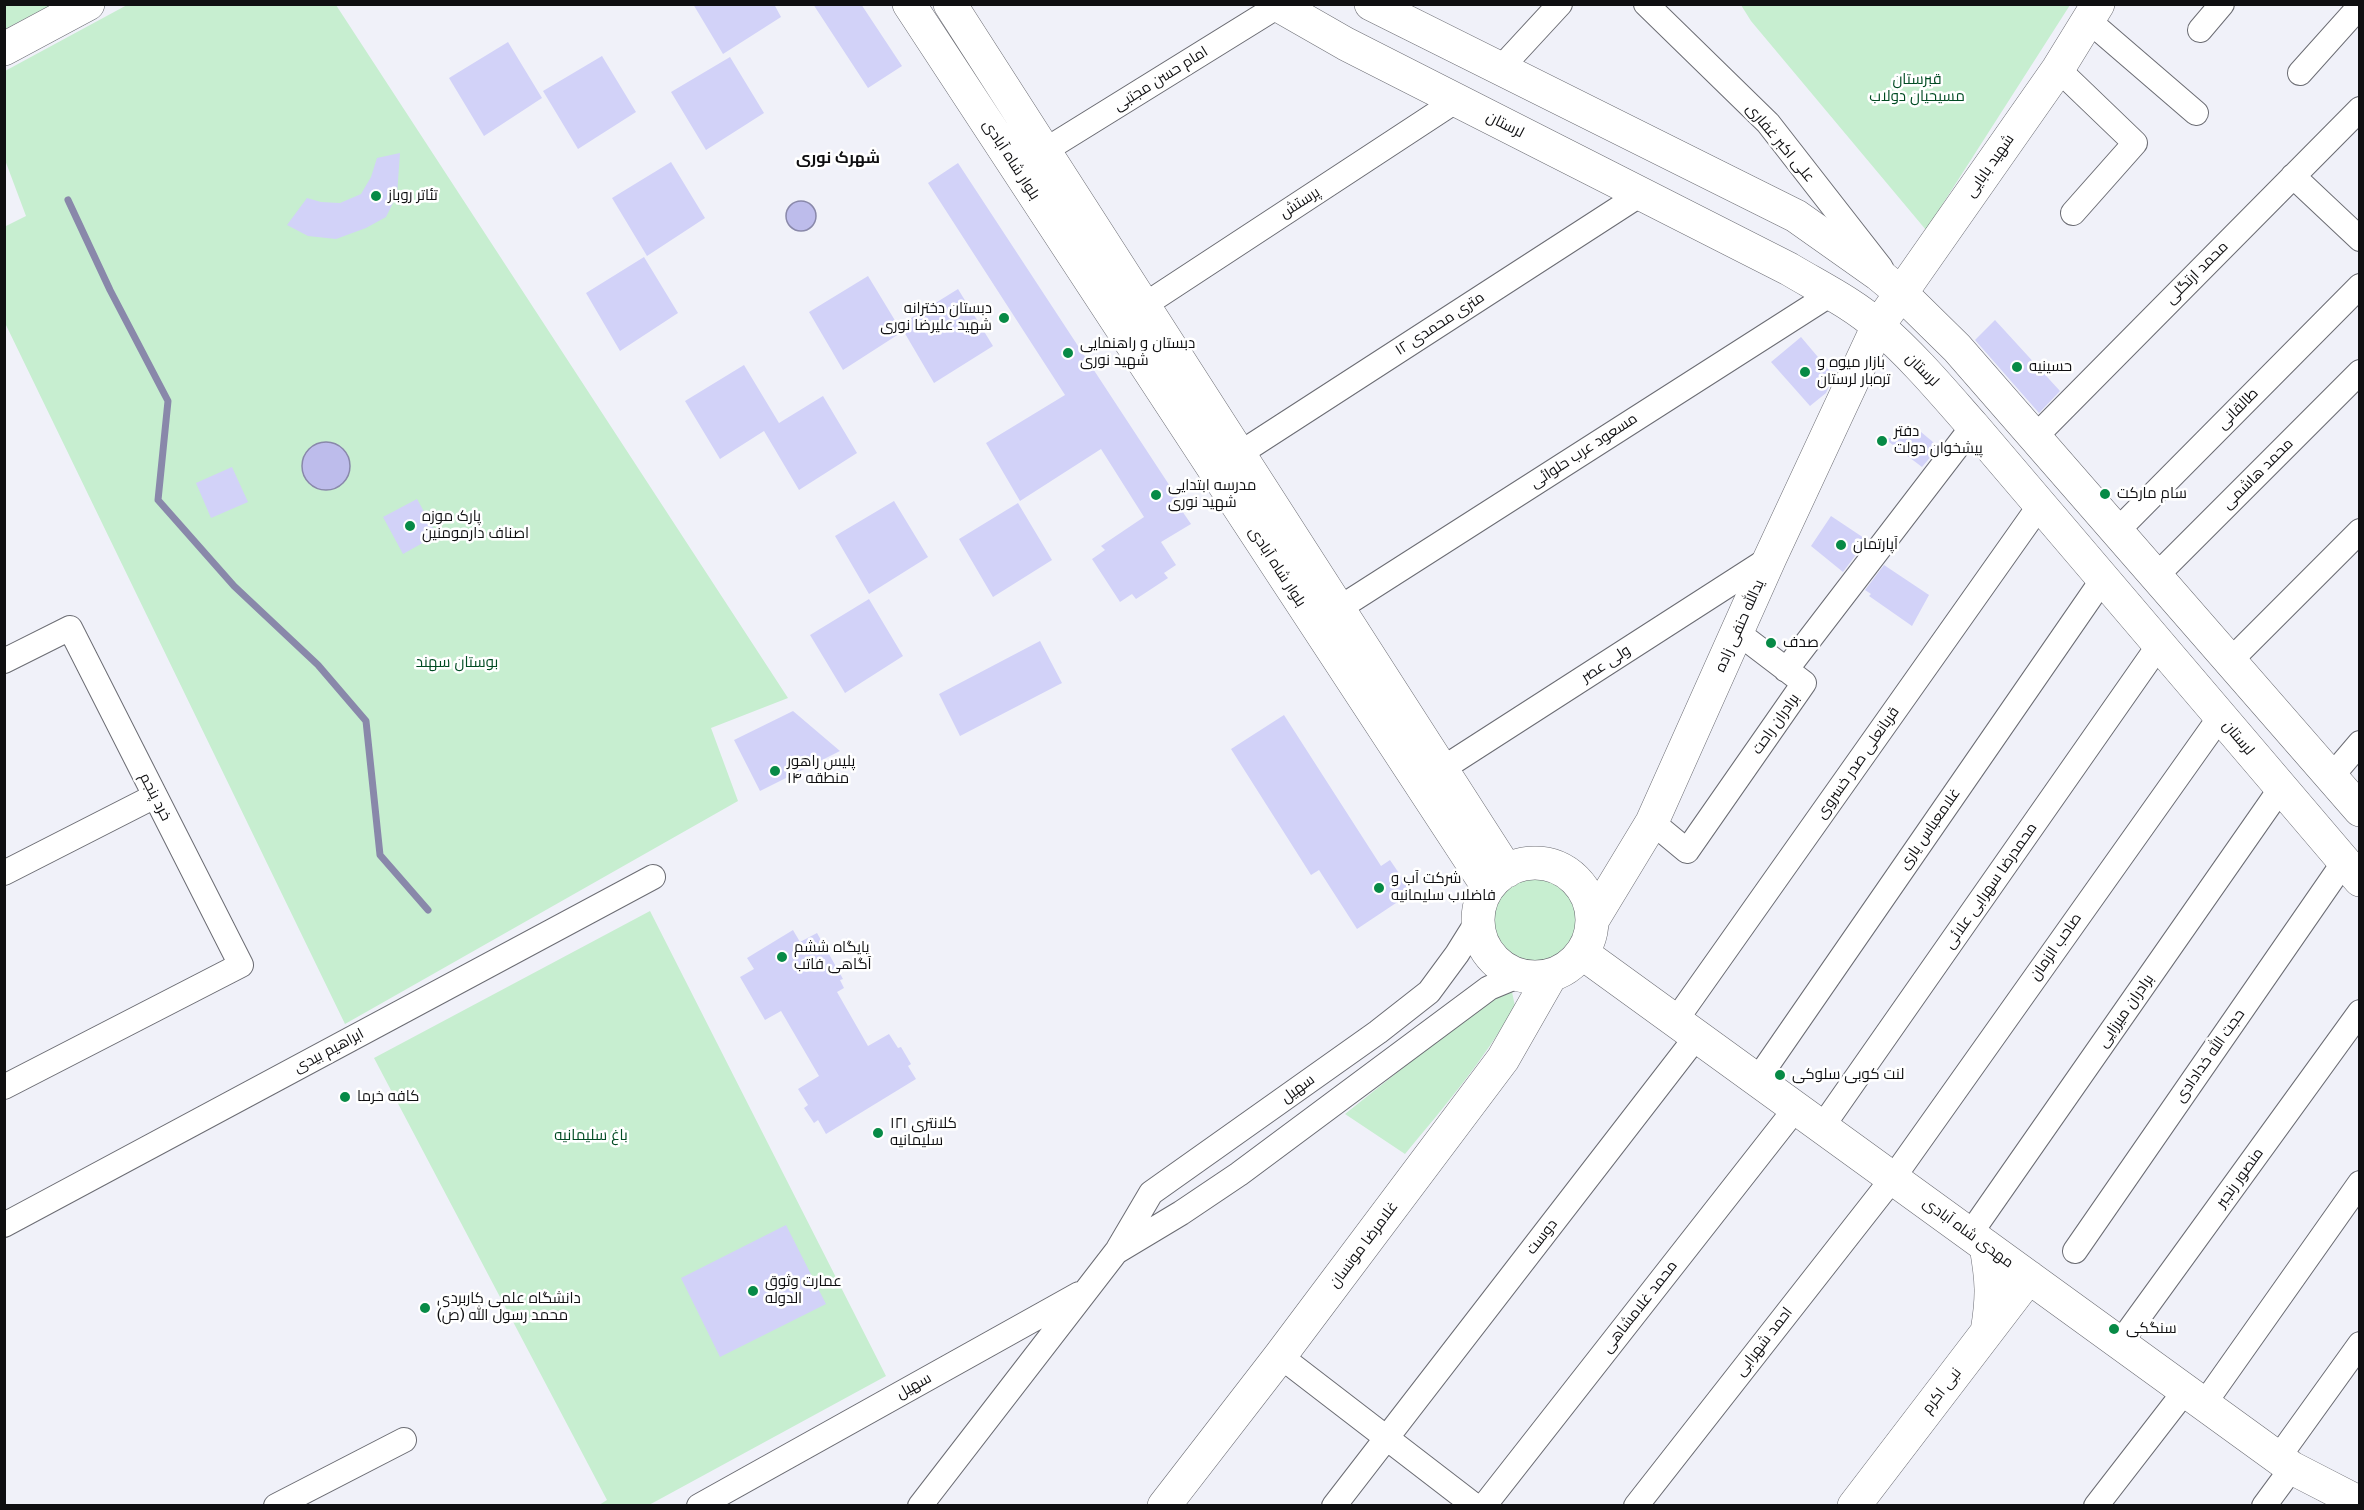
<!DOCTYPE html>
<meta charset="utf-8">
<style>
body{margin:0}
#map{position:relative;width:2364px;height:1510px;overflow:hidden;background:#f0f1f9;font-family:"Fira Sans",sans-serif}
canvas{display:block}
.frame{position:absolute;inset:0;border:6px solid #0f0f11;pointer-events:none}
</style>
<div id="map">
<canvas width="2364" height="1510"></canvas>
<div class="frame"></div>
</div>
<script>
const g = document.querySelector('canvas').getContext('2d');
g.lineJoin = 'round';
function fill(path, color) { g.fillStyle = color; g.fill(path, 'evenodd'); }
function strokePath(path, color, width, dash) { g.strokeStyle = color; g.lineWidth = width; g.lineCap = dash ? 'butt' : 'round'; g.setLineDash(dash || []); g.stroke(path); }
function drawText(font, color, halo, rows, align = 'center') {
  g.font = font + ' "Fira Sans",Cairo,sans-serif'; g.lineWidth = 5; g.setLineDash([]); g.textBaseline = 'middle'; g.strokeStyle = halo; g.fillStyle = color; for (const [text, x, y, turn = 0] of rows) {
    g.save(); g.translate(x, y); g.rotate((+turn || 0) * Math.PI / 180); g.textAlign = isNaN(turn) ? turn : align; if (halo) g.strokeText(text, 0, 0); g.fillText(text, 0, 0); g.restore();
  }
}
const green = new Path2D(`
 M5 4H51V5L5 29Z
 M127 5H336L788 698 711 728 738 801 345 1024 5 323 4 227 26 216 5 160V71Z
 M1741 5H2070L1926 230 1751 21Z
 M1490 921a44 44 0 1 1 88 0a44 44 0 1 1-88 0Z
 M650 911 886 1376 649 1505H599L607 1500 374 1058Z
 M1512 992 1515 1006C1484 1060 1444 1107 1405 1154L1345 1114 1493 996Z`);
const water = new Path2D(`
 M786 216a15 15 0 1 1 30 0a15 15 0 1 1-30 0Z
 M302 466a24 24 0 1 1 48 0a24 24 0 1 1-48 0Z`);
const stream = new Path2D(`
 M68 200 110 290 168 401 158 500 234 586 318 665 366 721 380 855 428 910`);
const building = new Path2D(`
 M693 4H774L781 17 723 54Z
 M813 4H861L902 66 868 88Z
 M508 42 542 98 484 136 449 78Z
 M602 56 636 112 578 149 543 91Z
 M730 57 764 113 706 150 671 92Z
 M400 153 397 195 386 217 366 228 336 239 308 236 287 225 307 198 321 202 340 203 361 194 371 177 377 158Z
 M671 162 705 218 647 256 612 198Z
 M958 163 1183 506 1180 508 1191 524 1161 542 1176 565 1164 573 1168 578 1136 599 1132 594 1120 602 1092 559 1105 550 1101 546 1144 517 1101 449 1020 501 986 443 1065 395 928 183Z
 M644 257 678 313 620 351 586 293Z
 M868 276 902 332 843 370 809 312Z
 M958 289 993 346 934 383 900 325Z
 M1995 320 2060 391 2039 413 1975 340Z
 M1801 337 1834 376 1826 393 1810 406 1771 362Z
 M744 365 779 423 823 396 857 453 799 490 764 431 720 459 685 401Z
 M1921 432 1939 447 1922 467 1885 439Z
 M232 467 248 502 211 518 196 483Z
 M417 499 437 535 403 554 383 517Z
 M894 501 928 557 869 594 835 536Z
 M1018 503 1052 560 993 597 959 539Z
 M1831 516 1867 540 1843 572 1811 546Z
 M1884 565 1929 595 1912 626 1869 596 1871 594 1865 590Z
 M869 599 903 656 845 693 810 635Z
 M1040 641 1062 683 960 736 939 694Z
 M793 711 840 751 760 791 734 740Z
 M1284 715 1381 866 1390 860 1409 888 1396 897 1399 901 1357 929 1319 870 1311 875 1231 749Z
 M793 930 800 942 817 933 843 979 840 980 844 988 837 992 868 1046 889 1034 898 1048 901 1047 911 1064 908 1066 916 1079 826 1134 818 1120 814 1123 804 1108 808 1105 798 1089 819 1076 781 1011 765 1020 740 977 754 969 747 958Z
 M786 1225 826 1304 720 1357 681 1278Z`);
const street = new Path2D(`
 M1646 4 1768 123 1881 268
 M2088 20 2196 113
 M2200 30 2222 4
 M1500 69 1560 4
 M2058 69 2135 143 2073 213
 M2300 73 2360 6
 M1044 151 1278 6
 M2293 176 2360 239
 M1143 306 1457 100
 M2035 437 2360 109
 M1239 454 1641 194
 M2117 531 2360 286
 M2156 576 2360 372
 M1338 609 1831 294
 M4 661 70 628 241 965 4 1087
 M2230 661 2360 531
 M1786 670 1973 426
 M1442 769 1770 558
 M2331 777 2360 743
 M1652 822 1687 851 1804 683 1737 632
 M4 873 155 796
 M1676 1020 2040 505
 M1757 1080 2103 579
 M1822 1127 2159 645
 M4 1225 653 877
 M1970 1234 2281 788
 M1118 1249 1151 1193 1378 1032 1429 992 1457 954 1477 922
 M2075 1251 2344 862
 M2120 1343 2360 1012
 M1280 1356 1475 1506
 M2204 1404 2360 1183
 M2278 1458 2360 1344
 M276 1506 404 1440
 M699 1506 1079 1294
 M920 1506 1116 1252 1181 1213 1239 1174 1489 988 1518 976
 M1334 1506 1697 1036
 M1484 1506 1796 1108
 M1636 1506 1893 1178 2220 717
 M2096 1506 2185 1391
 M2264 1506 2292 1468`);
const secondary = new Path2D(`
 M909 4 1488 887
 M950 4 1507 871
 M1276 4 1346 44 1789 269C1819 287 1852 303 1878 326 1913 356 1943 392 1973 426L2360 880
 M1371 4 1796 216 1878 274 1901 293 1957 348 2360 810
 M4 49 88 4
 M1478 920a57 57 0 1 1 114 0a57 57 0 1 1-114 0Z
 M1592 921 1652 822 1770 558 1878 326 2058 69 2098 4
 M1582 953 2292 1468 2360 1503
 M1986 1246C1992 1281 1993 1296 1987 1332
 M1164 1506 1280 1356 1503 1059 1551 975
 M1854 1506 2029 1277`);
const markers = [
 [376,196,6,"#078a46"],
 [1004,318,6,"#078a46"],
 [1068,353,6,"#078a46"],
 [2017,367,6,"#078a46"],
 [1805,372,6,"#078a46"],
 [1882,441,6,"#078a46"],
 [2105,494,6,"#078a46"],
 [1156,495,6,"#078a46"],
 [410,526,6,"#078a46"],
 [1841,545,6,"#078a46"],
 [1771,643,6,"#078a46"],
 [775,771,6,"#078a46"],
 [1379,888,6,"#078a46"],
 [782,957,6,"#078a46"],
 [1780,1075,6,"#078a46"],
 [345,1097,6,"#078a46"],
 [878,1133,6,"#078a46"],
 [753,1291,6,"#078a46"],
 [425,1308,6,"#078a46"],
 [2114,1329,6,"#078a46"]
];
const streetNames = [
 ["امام حسن مجتبی",1161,79,-32],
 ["لرستان",1505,125,27],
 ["علی اکبر غفاری",1780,143,50],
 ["بلوار شاه آبادی",1011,160,57],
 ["شهید بابایی",1990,166,-55],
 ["پرستش",1300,203,-33],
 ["محمد ارتگلی",2197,273,-45],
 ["۱۲ متری محمدی",1440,324,-33],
 ["لرستان",1922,370,45],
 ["طالقانی",2238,409,-45],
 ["مسعود عرب حلوائی",1584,451,-33],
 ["محمد هاشمی",2258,474,-45],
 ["بلوار شاه آبادی",1277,567,57],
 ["یدالله حنفی زاده",1740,626,-66],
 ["ولی عصر",1606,664,-33],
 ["برادران راحت",1776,724,-55],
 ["لرستان",2238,738,50],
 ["قربانعلی صدر خسروی",1858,763,-55],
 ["خرد پنجم",155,797,63],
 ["غلامعباس یاری",1930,829,-55],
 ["محمدرضا سهرابی علائی",1991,886,-55],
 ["صاحب الزمان",2056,947,-55],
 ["برادران میرزایی",2126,1011,-55],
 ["ابراهیم بیدی",329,1051,-28],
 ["حجت الله خدادادی",2210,1056,-55],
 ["سهیل",1298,1089,-36],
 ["منصور رنجبر",2240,1178,-54],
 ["مهدی شاه آبادی",1968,1233,36],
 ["دوست",1542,1237,-52],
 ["غلامرضا مونسان",1364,1245,-53],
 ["محمد غلامشاهی",1640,1307,-52],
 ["احمد شهرابی",1764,1342,-52],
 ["سهیل",914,1386,-29],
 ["نبی اکرم",1942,1391,-52]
];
const parkNames = [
 ["قبرستان",1917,80],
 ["مسیحیان دولاب",1917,97],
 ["بوستان سهند",457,663],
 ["باغ سلیمانیه",591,1136]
];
const poiNames = [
 ["تئاتر روباز",388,196],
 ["دبستان دخترانه",992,309,"right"],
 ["شهید علیرضا نوری",992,326,"right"],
 ["دبستان و راهنمایی",1080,344],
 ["شهید نوری",1080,361],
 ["بازار میوه و",1817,363],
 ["تره‌بار لرستان",1817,380],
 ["حسینیه",2029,367],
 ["دفتر",1894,432],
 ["پیشخوان دولت",1894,449],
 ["مدرسه ابتدایی",1168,486],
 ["شهید نوری",1168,503],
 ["سام مارکت",2117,494],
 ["پارک موزه",422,517],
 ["اصناف دارمومنین",422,534],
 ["آپارتمان",1853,545],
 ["صدف",1783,643],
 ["پلیس راهور",787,762],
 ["منطقه ۱۴",787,779],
 ["شرکت آب و",1391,879],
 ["فاضلاب سلیمانیه",1391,896],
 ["پایگاه ششم",794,948],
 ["آگاهی فاتب",794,965],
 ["لنت کوبی سلوکی",1792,1075],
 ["کافه خرما",357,1097],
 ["كلانتری ١٢١",890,1124],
 ["سلیمانیه",890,1141],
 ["عمارت وثوق",765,1282],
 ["الدوله",765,1299],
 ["دانشگاه علمی کاربردی",437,1299],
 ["محمد رسول الله (ص)",437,1316],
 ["سنگکی",2126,1329]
];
const neighbourhoodNames = [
 ["شهرک نوری",838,159]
];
fill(green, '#c7eed0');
fill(water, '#bdbceb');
strokePath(water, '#8988aa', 1.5);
strokePath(stream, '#8988aa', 7);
fill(building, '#d2d2f8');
strokePath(street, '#6b6c73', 26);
strokePath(secondary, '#6b6c73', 34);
strokePath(street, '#fff', 24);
strokePath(secondary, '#fff', 33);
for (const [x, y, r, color] of markers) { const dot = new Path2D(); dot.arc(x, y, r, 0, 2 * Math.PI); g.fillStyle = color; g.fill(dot); strokePath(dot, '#fff', 2); }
drawText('15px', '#0f0f11', '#fff', streetNames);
drawText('15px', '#014b23', '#fff', parkNames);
drawText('15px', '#0f0f11', '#fff', poiNames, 'left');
drawText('bold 16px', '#0f0f11', '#fff', neighbourhoodNames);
</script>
